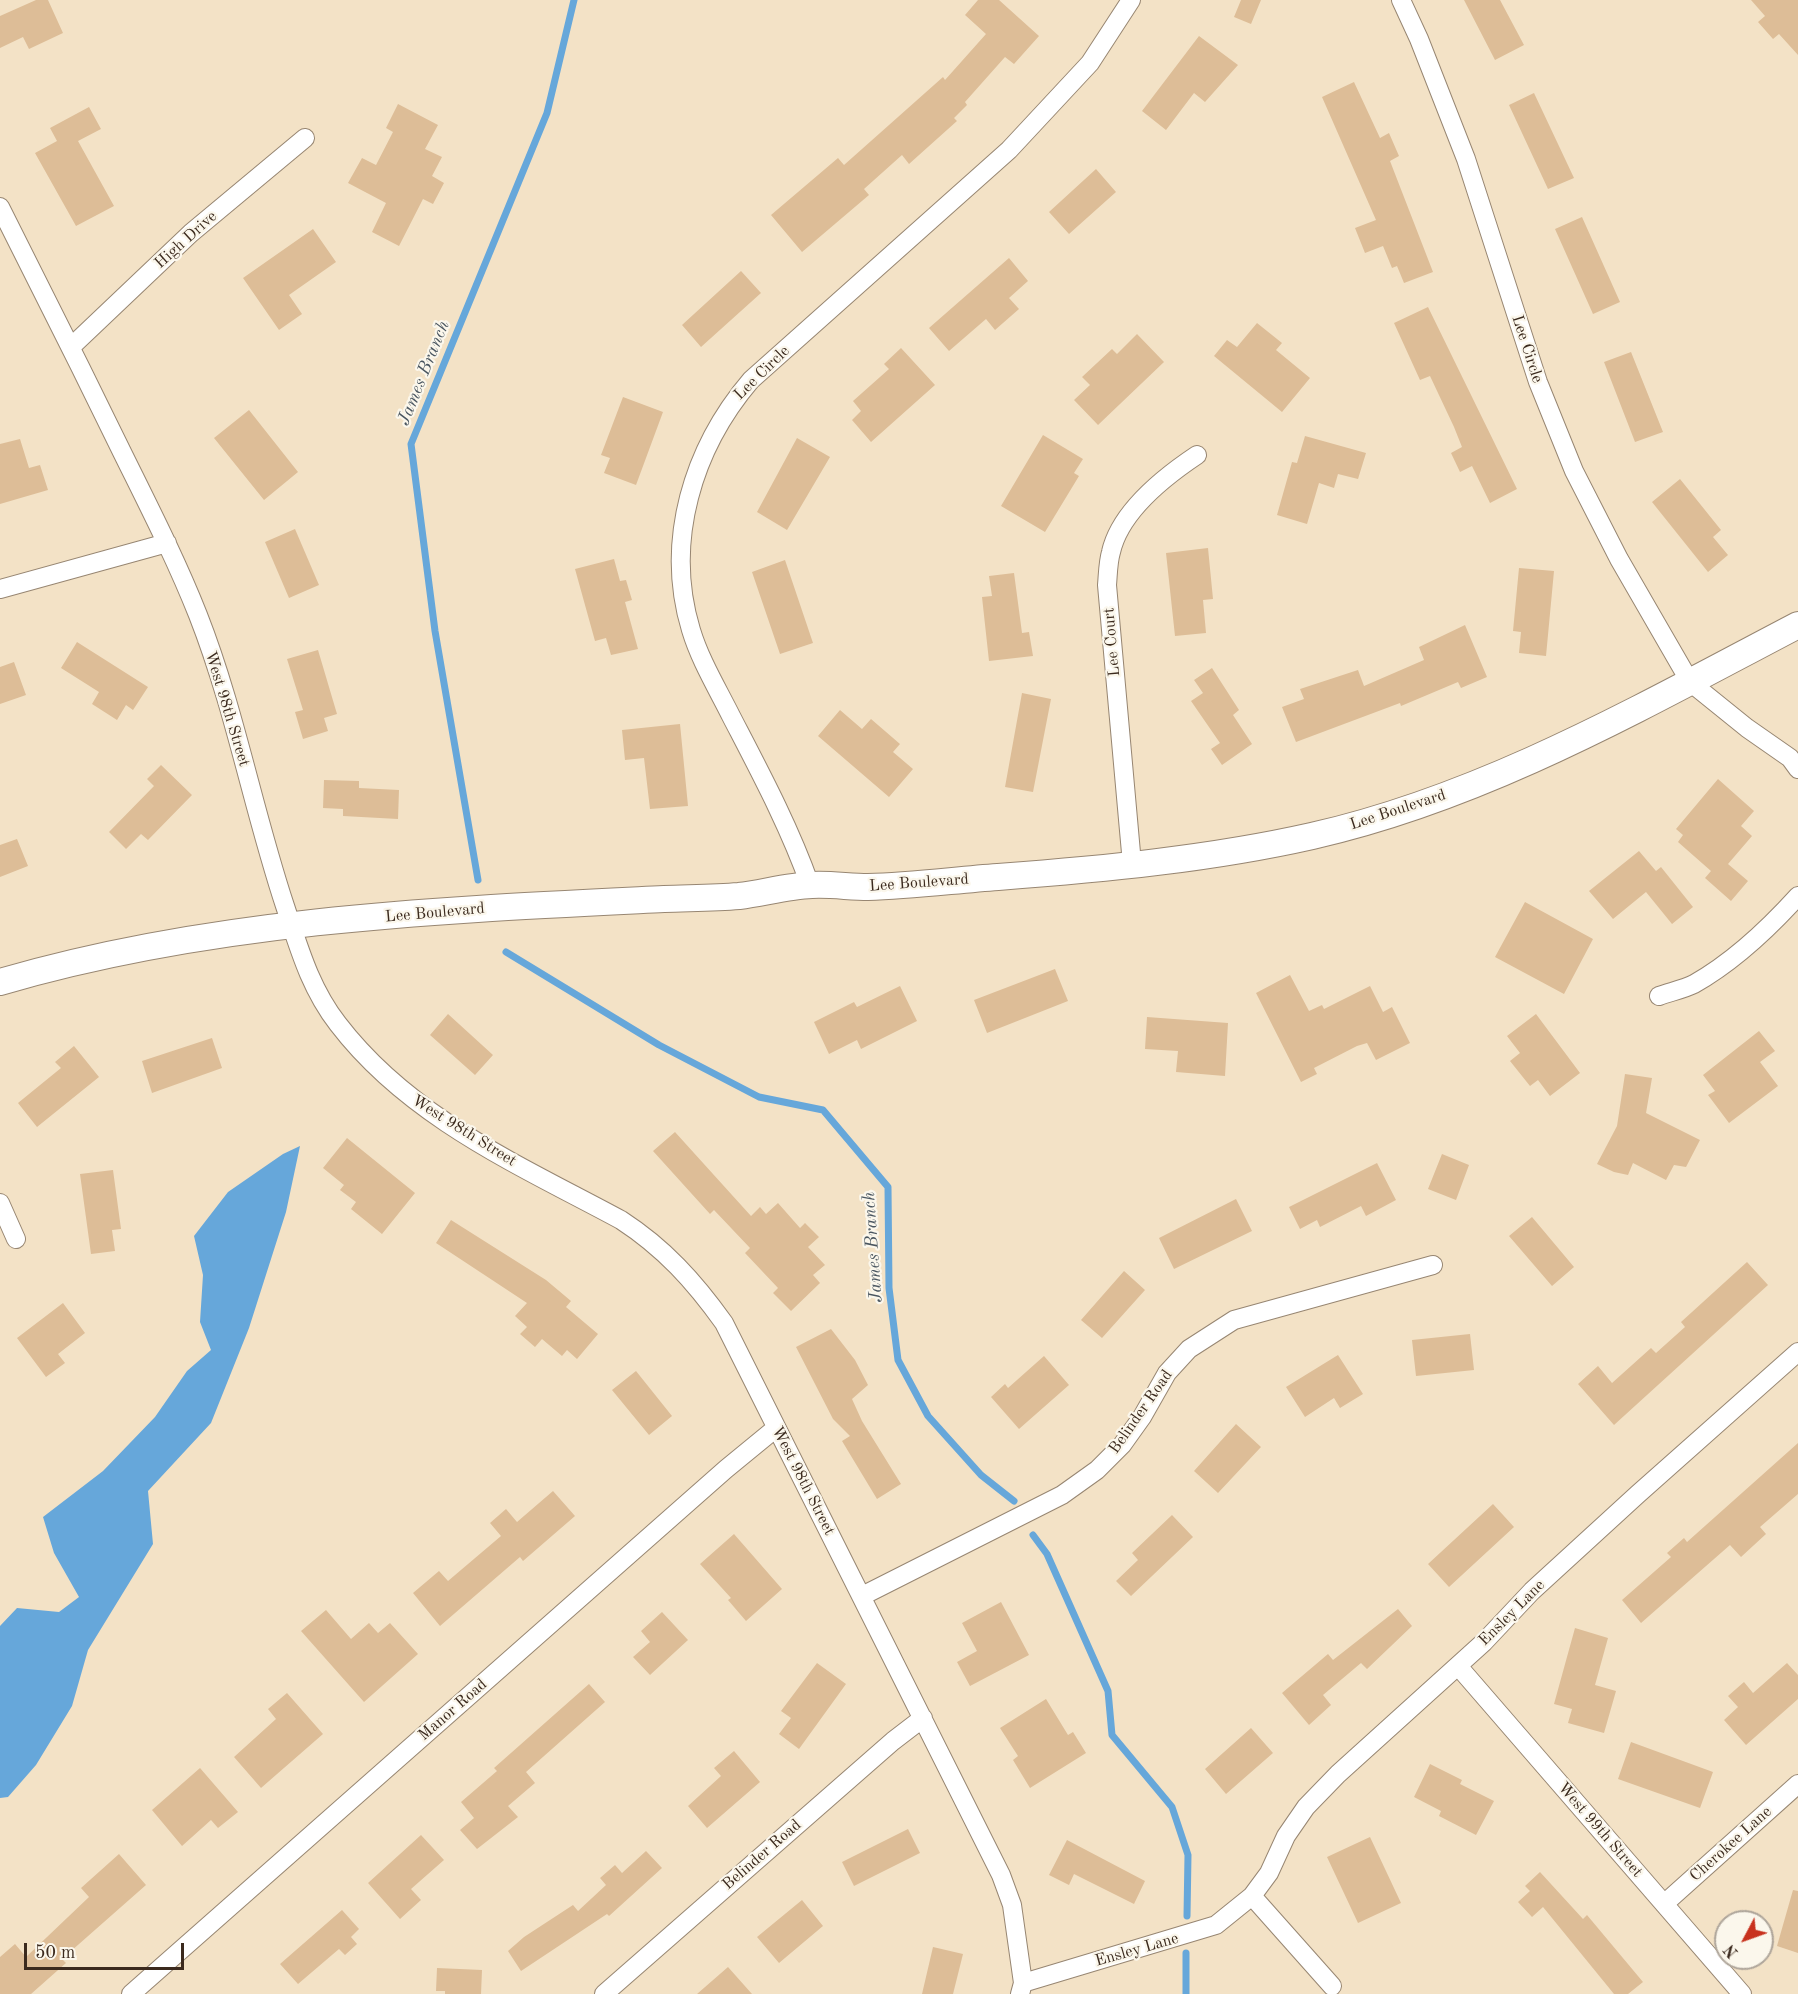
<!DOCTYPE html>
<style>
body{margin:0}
#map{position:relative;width:1798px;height:1994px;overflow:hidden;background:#f3e2c6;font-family:"Old Standard TT",serif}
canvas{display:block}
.north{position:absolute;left:1714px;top:1910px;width:60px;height:60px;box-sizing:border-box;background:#fbf7ec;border:2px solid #aea59a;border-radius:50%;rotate:229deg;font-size:16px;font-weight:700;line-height:24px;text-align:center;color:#3b2a1e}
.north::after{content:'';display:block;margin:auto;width:21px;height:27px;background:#c8321e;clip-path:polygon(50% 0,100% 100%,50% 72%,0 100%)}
.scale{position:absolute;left:24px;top:1943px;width:160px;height:27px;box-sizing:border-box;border:3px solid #3b2a1e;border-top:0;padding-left:8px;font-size:18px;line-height:21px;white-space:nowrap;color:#3b2a1e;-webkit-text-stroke:4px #fbf7ec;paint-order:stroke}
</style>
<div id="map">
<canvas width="1798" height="1994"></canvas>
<div class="north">N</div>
<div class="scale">50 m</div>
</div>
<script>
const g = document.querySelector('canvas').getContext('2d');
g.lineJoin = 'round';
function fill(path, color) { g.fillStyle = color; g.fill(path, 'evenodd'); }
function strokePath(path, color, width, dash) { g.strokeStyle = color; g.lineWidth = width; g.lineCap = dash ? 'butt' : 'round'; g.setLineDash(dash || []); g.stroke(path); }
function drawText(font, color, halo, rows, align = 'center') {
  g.font = font + ' "Old Standard TT",serif'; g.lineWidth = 4.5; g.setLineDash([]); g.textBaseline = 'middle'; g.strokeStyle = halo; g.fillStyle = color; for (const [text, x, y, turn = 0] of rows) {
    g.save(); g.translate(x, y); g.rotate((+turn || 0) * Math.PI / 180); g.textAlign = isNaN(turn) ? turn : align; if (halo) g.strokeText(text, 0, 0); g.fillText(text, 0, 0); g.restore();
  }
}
const water = new Path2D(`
 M300 1146 286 1212 249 1328 211 1423 148 1491 153 1544 88 1650 72 1706 36 1765 8 1797 0 1798V1626L17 1608 59 1612 79 1597 54 1553 43 1517 103 1471 155 1417 187 1371 211 1350 200 1322 203 1275 194 1236 228 1192 283 1154Z`);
const stream = new Path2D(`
 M478 880 435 631 411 444 547 113 574 0
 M506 952 659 1045 759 1097 823 1110 888 1187 889 1288 898 1360 928 1416 981 1475 1014 1501
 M1033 1535 1047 1554 1108 1691 1112 1735 1172 1807 1188 1855 1187 1916
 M1186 1994V1953`);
const building = new Path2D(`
 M36 0H48L63 33 29 49 23 37 0 48V16Z
 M978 0H999L1039 36 1014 64 1005 57 965 102 967 105 954 118 957 121 909 164 902 155 864 189 869 195 802 252 771 215 838 158 844 165 943 77 945 80 986 34 965 15Z
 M1241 0H1261L1251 24 1234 17Z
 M1464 0H1500L1524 45 1495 60Z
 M1751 0H1798V55L1779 34 1773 39 1758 22 1765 16Z
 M1199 36 1238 65 1205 102 1194 93 1166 130 1142 111Z
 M1354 82 1380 138 1389 133 1399 156 1390 161 1433 272 1404 283 1397 266 1392 268 1383 246 1365 253 1355 228 1376 220 1322 97Z
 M1534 93 1574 178 1548 189 1509 105Z
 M398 104 438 125 425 149 442 157 432 176 444 183 433 204 423 199 399 246 372 232 386 203 348 183 362 158 376 165 393 132 386 128Z
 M89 107 101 129 78 141 114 206 76 226 35 153 57 141 50 128Z
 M1096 169 1116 192 1069 234 1049 212Z
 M1582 217 1620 302 1593 314 1555 229Z
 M313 229 336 262 289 295 302 314 279 330 243 278Z
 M1009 258 1028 281 1009 298 1019 309 995 330 986 319 949 351 929 328Z
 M741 271 761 293 701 347 682 325Z
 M1428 307 1517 489 1490 503 1472 466 1460 472 1451 453 1462 447 1454 427 1430 376 1420 380 1394 323Z
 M1257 323 1282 343 1276 350 1310 378 1282 412 1214 356 1227 340 1237 347Z
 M1137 334 1164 362 1098 425 1074 400 1090 385 1082 377 1112 349 1117 354Z
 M901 348 935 385 871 442 852 420 861 411 853 401 889 369 884 364Z
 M1631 352 1663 432 1635 442 1604 362Z
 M623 397 663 412 636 485 604 473 610 458 601 455Z
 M249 410 298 472 264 500 214 438Z
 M1043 435 1083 459 1074 473 1079 476 1045 532 1001 506Z
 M1305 436 1366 453 1358 479 1338 474 1334 488 1319 483 1307 524 1277 515 1292 462 1297 463Z
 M797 438 830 457 787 530 757 512Z
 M20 439 29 468 40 465 48 490 0 504V444Z
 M1680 479 1721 530 1713 537 1728 555 1708 572 1652 502Z
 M295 529 319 585 289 598 265 542Z
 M1208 548 1213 599 1203 600 1206 633 1175 636 1166 553Z
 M614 559 620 581 626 580 632 600 625 602 638 649 611 655 606 638 595 641 575 569Z
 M785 560 813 643 780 654 752 572Z
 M1519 568 1554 571 1546 656 1519 653 1521 632 1513 631Z
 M1014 573 1022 633 1029 632 1033 656 989 661 982 597 992 596 989 576Z
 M1465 625 1487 677 1461 688 1458 682 1401 706 1400 703 1296 742 1282 707 1304 699 1300 689 1358 670 1364 686 1424 660 1419 647Z
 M77 642 148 687 133 710 126 705 117 720 92 704 99 692 61 668Z
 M318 650 337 714 324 718 328 731 303 739 295 712 303 710 287 659Z
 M14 662 26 695 0 704V667Z
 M1212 668 1239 710 1233 715 1252 744 1222 765 1211 749 1220 743 1191 701 1203 693 1194 680Z
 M1022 693 1051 699 1033 792 1005 787Z
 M840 710 862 729 871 719 900 744 893 752 913 769 889 797 818 736Z
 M680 724 688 806 650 809 644 758 625 760 622 730Z
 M161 765 192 795 148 840 141 834 126 849 109 832 154 786 147 779Z
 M1718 779 1754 811 1741 826 1752 836 1728 864 1748 881 1731 901 1705 878 1711 871 1678 842 1683 835 1676 829Z
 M324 780 359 781V788L399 790 398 819 343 816V809L323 808Z
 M17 839 28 866 0 877V845Z
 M1639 851 1656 871 1661 867 1693 907 1672 924 1646 892 1613 919 1589 891Z
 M1525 902 1593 939 1564 994 1495 957Z
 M1055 969 1068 1001 987 1033 974 1000Z
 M1290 975 1309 1011 1322 1005 1324 1009 1370 986 1383 1012 1392 1007 1410 1043 1376 1060 1367 1043 1357 1046 1314 1068 1317 1074 1301 1082 1256 993Z
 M900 986 917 1021 861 1049 857 1040 829 1054 814 1022 854 1002 857 1007Z
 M448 1014 493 1055 475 1075 430 1035Z
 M1536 1014 1580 1073 1550 1096 1538 1080 1530 1086 1510 1061 1520 1053 1507 1036Z
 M1147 1017 1228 1023 1225 1076 1176 1072 1178 1051 1145 1049Z
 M1759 1031 1775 1051 1760 1062 1778 1086 1729 1123 1708 1095 1715 1091 1703 1075Z
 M212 1038 222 1068 152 1093 142 1061Z
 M74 1046 99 1077 37 1127 18 1103 61 1068 55 1062Z
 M1625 1074 1652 1078 1646 1113 1700 1140 1686 1167 1674 1165 1666 1180 1633 1163 1628 1175 1614 1172 1597 1164 1617 1126Z
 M675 1132 751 1216 760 1207 766 1214 778 1203 800 1228 805 1223 819 1237 808 1247 825 1265 813 1275 820 1283 791 1311 773 1293 778 1288 745 1253 750 1248 714 1210 710 1214 653 1151Z
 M347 1138 415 1193 382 1234 351 1209 356 1202 340 1190 344 1185 323 1168Z
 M1442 1154 1469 1165 1456 1200 1428 1189Z
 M1377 1163 1396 1200 1366 1216 1361 1206 1320 1227 1317 1220 1300 1229 1289 1207Z
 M113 1170 121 1229 112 1230 115 1251 91 1254 80 1174Z
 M1236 1199 1252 1231 1174 1269 1159 1238Z
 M1532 1217 1574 1267 1552 1286 1509 1236Z
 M451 1220 546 1280 571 1301 566 1307 598 1334 577 1359 567 1350 562 1356 542 1339 535 1347 520 1334 527 1327 515 1316 527 1303 436 1243Z
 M1747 1262 1768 1285 1614 1425 1578 1384 1598 1366 1612 1383 1651 1348 1656 1353 1685 1327 1681 1322Z
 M1124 1271 1145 1290 1102 1338 1081 1320Z
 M63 1303 85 1333 58 1354 65 1363 46 1377 17 1338Z
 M831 1329 855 1360 868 1385 852 1399 862 1421 901 1484 877 1499 842 1441 850 1436 833 1419 796 1347Z
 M1470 1334 1474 1370 1416 1376 1412 1340Z
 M1338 1355 1363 1394 1340 1408 1334 1398 1305 1417 1286 1387Z
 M1044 1356 1069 1385 1019 1429 991 1397 1005 1384 1008 1388Z
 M636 1371 672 1416 649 1435 612 1390Z
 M1236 1424 1261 1447 1218 1493 1194 1471Z
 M1798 1443V1494L1760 1527 1766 1534 1741 1557 1730 1545 1641 1623 1622 1600 1671 1557 1667 1553 1684 1538 1687 1542Z
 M553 1491 575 1516 523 1561 520 1557 440 1626 413 1593 439 1571 448 1581 501 1536 490 1523 506 1509 517 1522Z
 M1493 1504 1514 1527 1449 1587 1428 1564Z
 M1172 1515 1193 1537 1131 1596 1116 1581 1138 1560 1132 1553Z
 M734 1534 782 1589 746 1621 728 1600 731 1598 700 1564Z
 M1001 1602 1029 1655 970 1686 957 1662 977 1651 962 1623Z
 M1398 1609 1412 1626 1367 1669 1361 1663 1323 1695 1331 1705 1309 1725 1282 1693 1328 1654 1333 1660Z
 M326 1610 351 1639 369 1623 378 1633 390 1623 418 1654 364 1702 301 1631Z
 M662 1612 688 1640 650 1675 633 1657 650 1642 641 1631Z
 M1575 1628 1608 1638 1595 1685 1616 1691 1604 1733 1568 1723 1572 1709 1554 1704Z
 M817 1663 846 1684 799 1749 779 1734 791 1718 781 1711Z
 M1787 1663 1798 1675V1699L1746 1745 1724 1720 1738 1707 1728 1696 1744 1682 1753 1693Z
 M589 1684 605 1702 526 1772 535 1783 508 1806 518 1817 477 1849 460 1830 474 1818 461 1802 497 1771 494 1768Z
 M287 1693 323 1734 261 1788 234 1757 276 1719 268 1709Z
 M1046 1699 1068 1735 1073 1732 1086 1753 1030 1788 1013 1760 1018 1756 1000 1728Z
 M1251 1728 1273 1753 1226 1794 1205 1769Z
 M1631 1742 1713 1772 1700 1808 1618 1779Z
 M734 1751 760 1782 707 1828 688 1806 721 1776 714 1768Z
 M1430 1764 1462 1780 1460 1784 1494 1801 1476 1835 1439 1816 1441 1811 1414 1797Z
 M200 1768 238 1812 218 1828 211 1820 182 1846 152 1810Z
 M908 1829 920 1853 854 1886 842 1862Z
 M421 1835 444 1860 411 1889 421 1900 400 1919 368 1883Z
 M1370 1837 1401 1903 1358 1923 1327 1857Z
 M1067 1840 1145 1881 1134 1904 1074 1874 1069 1885 1049 1875Z
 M646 1851 662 1868 609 1916 607 1914 521 1971 508 1951 524 1937 573 1905 578 1911 606 1885 600 1878 615 1865 622 1873Z
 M119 1854 146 1885 62 1959 66 1963 31 1994H0V1957L15 1944 26 1957 89 1897 81 1888Z
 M1540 1872 1583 1919 1587 1915 1643 1982 1628 1994H1614L1543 1907 1532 1917 1518 1902 1530 1891 1525 1886Z
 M1793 1890 1798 1891V1953L1777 1946Z
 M802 1900 823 1926 779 1963 757 1937Z
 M342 1910 359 1929 351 1937 357 1944 345 1955 339 1949 298 1984 280 1964Z
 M933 1947 963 1954 953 1994H922Z
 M728 1967 752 1994H697Z
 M437 1968 482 1970 481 1994H445V1991H436Z`);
const street = new Path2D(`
 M1401 0 1419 39 1466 159 1538 382 1574 471 1619 559 1690 682 1747 728 1790 758 1798 769
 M0 207C40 286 80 366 119 446 146 501 175 557 198 615 235 709 253 810 285 906 299 948 310 988 338 1024 410 1118 519 1165 621 1220 664 1248 694 1281 724 1323L1001 1875 1012 1905 1023 1983 1020 1994
 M71 347 191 233 305 138
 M0 589 167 543
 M1132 864 1107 585C1108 574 1108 562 1111 552 1120 512 1164 477 1197 455
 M810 885C789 826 760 772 731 716 717 688 700 660 691 630 664 541 693 448 751 380L1009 150 1090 63 1131 0
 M1659 996C1670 992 1684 989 1694 984 1733 962 1769 928 1798 896
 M0 1203 16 1239
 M862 1596 1062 1495 1097 1470 1122 1445 1142 1417 1167 1373 1189 1349 1234 1320 1433 1265
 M1458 1666 1742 1994
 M1252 1896 1332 1986
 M1664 1904 1798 1784
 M1023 1983 1216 1925 1252 1896 1269 1873 1286 1836 1306 1807 1338 1774 1484 1642 1532 1591 1638 1494 1798 1352
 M131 1994 726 1469 776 1428
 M604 1994 893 1741 923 1718`);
const secondary = new Path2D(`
 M0 982C215 919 441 910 664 899 689 898 714 898 739 896 763 893 788 886 812 885 831 884 850 887 868 887 912 886 955 880 998 877 1103 869 1210 859 1312 836 1485 797 1643 706 1798 625`);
const streetNames = [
 ["High Drive",186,240,-42],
 ["Lee Circle",1527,349,72],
 ["Lee Circle",762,373,-44],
 ["Lee Court",1112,642,-95],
 ["West 98th Street",227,709,73],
 ["Lee Boulevard",1398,810,-18],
 ["Lee Boulevard",919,883,-4],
 ["Lee Boulevard",435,913,-5],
 ["West 98th Street",464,1131,32],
 ["Belinder Road",1141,1412,-55],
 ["West 98th Street",803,1481,63],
 ["Ensley Lane",1512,1613,-45],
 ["Manor Road",453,1710,-41],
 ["West 99th Street",1600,1830,49],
 ["Cherokee Lane",1731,1844,-42],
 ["Belinder Road",762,1855,-41],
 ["Ensley Lane",1137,1950,-16]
];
const waterNames = [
 ["James Branch",424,373,-68],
 ["James Branch",873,1247,-94]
];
fill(water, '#66a7da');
strokePath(stream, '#66a7da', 7);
fill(building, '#ddbd97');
strokePath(street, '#978672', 20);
strokePath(secondary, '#978672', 28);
strokePath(street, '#fff', 18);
strokePath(secondary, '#fff', 26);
drawText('16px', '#3b2a1e', '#fbf7ec', streetNames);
drawText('italic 18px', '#4a5660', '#fbf7ec', waterNames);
</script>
